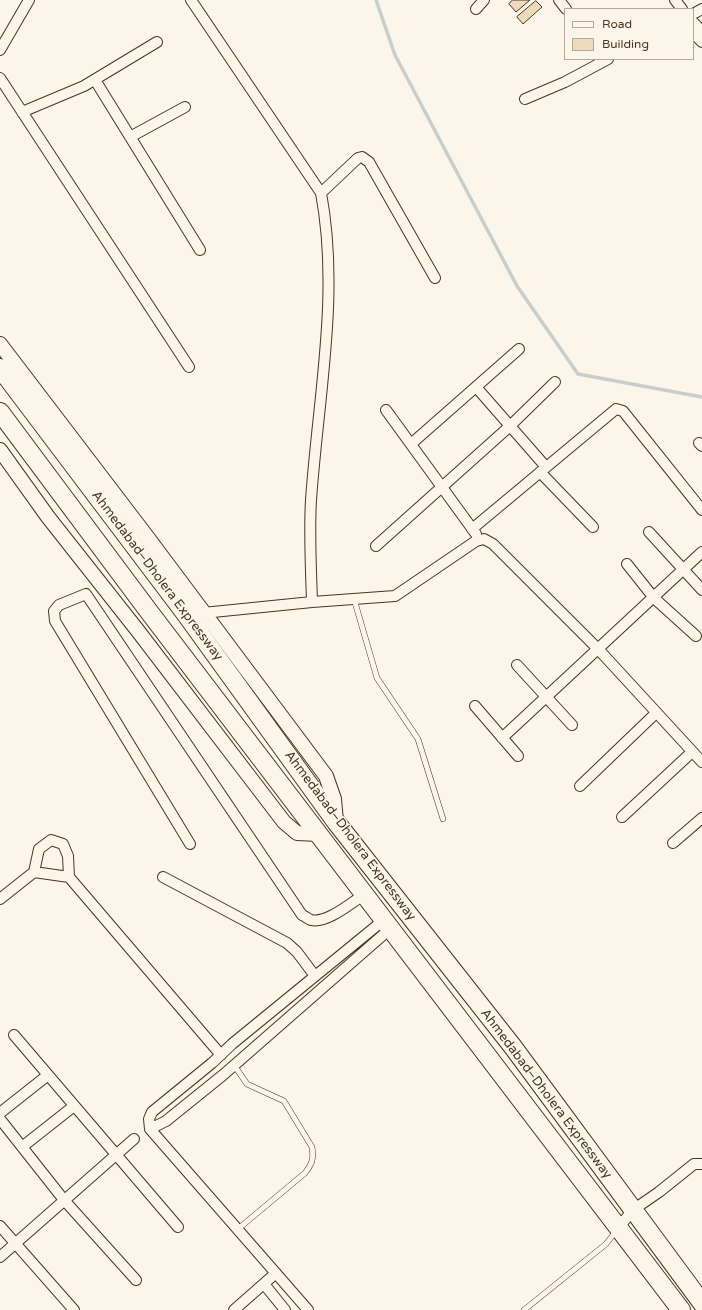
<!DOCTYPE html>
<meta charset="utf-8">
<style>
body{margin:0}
#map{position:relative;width:702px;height:1310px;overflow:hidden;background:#fbf6e9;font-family:"Varela Round",sans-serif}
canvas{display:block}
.legend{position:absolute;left:564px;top:8px;width:130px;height:52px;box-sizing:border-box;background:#fbf6e9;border:1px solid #b4a999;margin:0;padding:5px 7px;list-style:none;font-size:12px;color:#4a3520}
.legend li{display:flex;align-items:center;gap:8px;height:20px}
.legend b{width:20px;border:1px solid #b4a999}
</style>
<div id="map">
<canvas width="702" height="1310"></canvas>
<ul class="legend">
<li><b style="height:5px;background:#fbf6e9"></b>Road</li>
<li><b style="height:11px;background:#ecdcbc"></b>Building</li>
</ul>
</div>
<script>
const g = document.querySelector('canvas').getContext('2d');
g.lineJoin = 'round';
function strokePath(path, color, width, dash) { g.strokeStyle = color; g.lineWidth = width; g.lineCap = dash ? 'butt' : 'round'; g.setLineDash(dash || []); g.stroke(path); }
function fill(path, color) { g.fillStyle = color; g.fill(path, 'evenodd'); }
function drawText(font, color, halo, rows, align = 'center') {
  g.font = font + ' "Varela Round",sans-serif'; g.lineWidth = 3; g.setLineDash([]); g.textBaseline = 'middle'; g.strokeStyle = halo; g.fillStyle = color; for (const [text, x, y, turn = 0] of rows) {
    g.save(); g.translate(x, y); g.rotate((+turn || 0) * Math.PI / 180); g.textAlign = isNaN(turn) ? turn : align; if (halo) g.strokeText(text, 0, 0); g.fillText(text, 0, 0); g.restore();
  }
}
const stream = new Path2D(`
 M376 0 395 55 517 286 578 374 702 397`);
const building = new Path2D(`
 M513 0H530L516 12 509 4Z
 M536 1 542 7 523 24 517 17Z`);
const lane = new Path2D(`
 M354 599 377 678 418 739 443 819
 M234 1065 247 1084 284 1101 312 1147C314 1159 312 1164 305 1173L238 1229
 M524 1310 606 1244 617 1230`);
const street = new Path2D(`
 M191 0 321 193
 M559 0 566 9
 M675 0 682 9
 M476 9 484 0
 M693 14 702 9
 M693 22 702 31
 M693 33 702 42
 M0 50 29 0
 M0 78 189 367
 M95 80 200 250
 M525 99 565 82 608 59
 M22 112 84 86 157 42
 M130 137 185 107
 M435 278 369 162 362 157 358 158 321 193C340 294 318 398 311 500 309 533 311 568 312 602L395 596 476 541 484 539 493 544 599 650 702 762
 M476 387 546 467
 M386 410 476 534
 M699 443 702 446
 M411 444 519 349
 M540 472 593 527
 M472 529 616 409 623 411 702 510
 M649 532 702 590
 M376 546 510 426 555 382
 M627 564 654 598 696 636
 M203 613 312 602
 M517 665 572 725
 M475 706 518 756
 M502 738 702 552
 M580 786 656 713
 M622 817 692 752
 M673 843 702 818
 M190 844 55 621 54 611 59 605 86 594 302 915C305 916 308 919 311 920 327 924 352 902 365 894
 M34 872 39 849 51 840 63 844 68 856 69 877
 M163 877 287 943 297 952 315 976
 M0 899 34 872 69 877 221 1055
 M14 1035 178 1227
 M0 1113 48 1075
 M0 1119 64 1200 136 1280
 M150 1129 166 1121 223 1075 391 928
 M22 1147 74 1106
 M0 1226 74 1310
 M619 1227 633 1210 659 1192 694 1164H702
 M0 1257 134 1139
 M264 1284 285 1310
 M234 1310 276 1273
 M308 1310 150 1129 149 1119 152 1112 212 1063 232 1044 385 919`);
const secondary = new Path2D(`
 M0 344 148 538 326 776 334 799 336 822
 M0 450 48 517 138 631 284 822 297 833 319 834`);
const highway = new Path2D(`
 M0 368 185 613 336 822 513 1047 702 1303
 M0 412 147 609 681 1310`);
const streetNames = [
 ["Ahmedabad–Dholera Expressway",157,576,53],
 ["Ahmedabad–Dholera Expressway",350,836,53],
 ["Ahmedabad–Dholera Expressway",546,1094,53]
];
strokePath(stream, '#c9cecd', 3.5);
fill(building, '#ecdcbc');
strokePath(building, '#4a3520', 1);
strokePath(lane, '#4a3520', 6);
strokePath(street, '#4a3520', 12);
strokePath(secondary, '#4a3520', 16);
strokePath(highway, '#4a3520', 20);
strokePath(lane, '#fbf6e9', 5);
strokePath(street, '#fbf6e9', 10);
strokePath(secondary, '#fbf6e9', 14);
strokePath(highway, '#fbf6e9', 18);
drawText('13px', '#4a3520', '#fbf6e9', streetNames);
</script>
